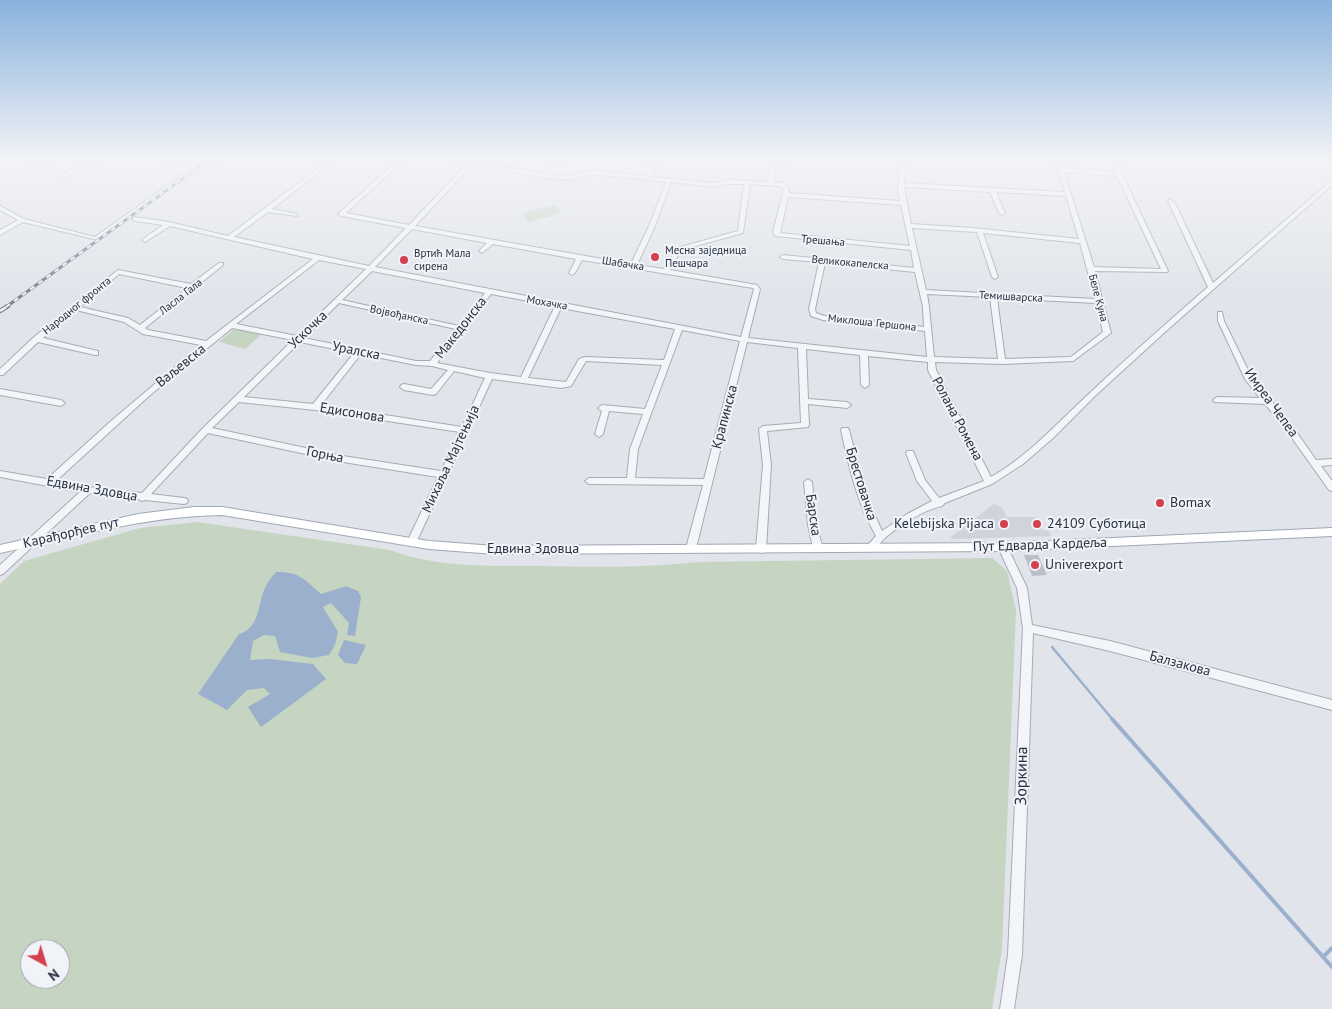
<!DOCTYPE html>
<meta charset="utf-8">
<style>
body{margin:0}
#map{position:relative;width:1332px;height:1009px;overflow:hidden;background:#e1e4ea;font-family:"PT Sans",sans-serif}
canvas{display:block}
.north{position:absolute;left:20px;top:939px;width:50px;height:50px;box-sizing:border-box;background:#f0f3f7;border:1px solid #a0a5af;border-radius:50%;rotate:141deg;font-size:14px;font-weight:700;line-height:20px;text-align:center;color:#283143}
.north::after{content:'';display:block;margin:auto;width:18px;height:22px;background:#d54050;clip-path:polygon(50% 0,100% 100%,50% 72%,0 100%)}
</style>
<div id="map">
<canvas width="1332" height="1009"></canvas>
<div class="north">N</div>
</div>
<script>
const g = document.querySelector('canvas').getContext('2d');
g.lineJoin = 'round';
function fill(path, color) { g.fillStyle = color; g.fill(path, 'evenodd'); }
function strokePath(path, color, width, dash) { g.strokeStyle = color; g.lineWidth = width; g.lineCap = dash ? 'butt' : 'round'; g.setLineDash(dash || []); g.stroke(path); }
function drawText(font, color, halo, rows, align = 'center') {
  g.font = font + ' "PT Sans",sans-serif'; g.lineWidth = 4; g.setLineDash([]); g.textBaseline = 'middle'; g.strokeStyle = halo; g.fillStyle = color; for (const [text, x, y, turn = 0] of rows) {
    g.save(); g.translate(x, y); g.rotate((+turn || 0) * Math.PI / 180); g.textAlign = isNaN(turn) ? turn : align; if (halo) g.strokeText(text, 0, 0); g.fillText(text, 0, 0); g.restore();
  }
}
const built = new Path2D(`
 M994 504 1003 508 1006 517H1036L1043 530H1048L1051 536 951 539V537Z`);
const green = new Path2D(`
 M556 205 562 213 528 222 522 213Z
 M235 328 261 335 245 349 219 342Z
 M197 522 390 550C438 568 490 566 540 566 594 567 644 568 697 562L992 558 1007 571 1016 610 1002 949 992 1009H0V584L24 561 140 528ZM30 949H60V979H30Z`);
const water = new Path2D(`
 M276 572C300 572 304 579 321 594L346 586 358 591 361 597 355 636 347 635 349 623 331 603 323 607 338 632 335 645 329 655 312 658 280 652 275 636 264 635 253 641 250 660 270 659 313 664 326 679 261 727 248 707 270 694 264 688 247 690 227 710 198 694 239 634C261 628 257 602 266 586 268 581 272 576 276 572Z
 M344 640 366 645 357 664 345 663 338 655Z`);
const streamFar1 = new Path2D(`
 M1052 647 1113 720`);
const stream = new Path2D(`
 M1112 719 1332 967
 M1323 957 1332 948`);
const building = new Path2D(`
 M1024 555H1038L1047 575 1032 576Z`);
const minor = new Path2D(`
 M27 160H35L65 173 90 160H97L65 177Z
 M164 160C176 160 187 165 200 165 208 165 215 160 223 160L210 167 199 168 98 240 23 222 0 235V230L18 220 0 210V206L24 219 95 237 192 168Z
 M329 160H335L272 209 297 214V216L268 212 234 237 369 266 406 228 341 216 338 214 398 160H404L346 213 409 225 467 164 450 160H475V162L546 174 555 160H560L551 175 569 176 592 170 646 176 651 160H657L651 177 711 183 730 180 768 182C768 170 774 160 786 160L776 170 774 182 783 183 789 187V193L900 201 898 191 900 160H906L904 183 1065 192 1055 160H1061L1063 168 1116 172 1113 160H1119L1122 174 1168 271 1167 272 1095 271 1111 333 1073 361 1002 364 935 362 936 370 991 477C1030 455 1059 421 1092 391 1130 355 1169 321 1208 287L1168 201 1169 200 1174 201 1213 283 1332 180V185L1165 332 1096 395 1053 438 1023 464 992 484 945 503 942 506C923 510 902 524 886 537 880 542 876 552 868 550L866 547 876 536C857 503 849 467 841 430L842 428H848L849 430 867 498 882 531 907 514 932 501 917 481 906 453 907 451H913L925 480 939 498 984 481 928 370V362L868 356 869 385 865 388 861 385 860 355 806 349 808 399 847 402 851 405 847 408 808 404 809 425 808 427 767 431 771 465 766 549 764 552 761 553 758 552 756 549 763 465 759 429 763 426 801 423 798 348 747 342 696 548 694 551H688L686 548 703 485 589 484 585 481 589 478H627L630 449 643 414 609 411 603 434 599 437 595 434 602 411 598 408 602 405 645 409 662 365 586 361 571 386 561 388 492 379 448 474 449 475 446 478 415 545H409L407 542 438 477 343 462 208 433 151 494 184 498 187 499 188 501 187 503 184 504 145 500 142 501 138 499 90 493 3 574 0 575V565L80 492 0 477V471L47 479 111 421 201 345 143 334 124 322 76 310 43 338 98 351V355H95L38 342 3 375H0V369L34 337 118 270 191 284 219 263H223V265L145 328 148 330 206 341 313 259 170 226 145 242 142 240 143 239 163 225 135 221 132 219 135 217 169 222 228 236ZM472 165 547 178 569 180 592 174 666 182 649 226 631 264 415 226ZM1064 172 1117 176 1161 269 1094 267ZM671 182 711 187 730 184H744L738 231 677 248 664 269 637 265 655 226ZM750 184 780 186 784 189 773 232 775 236 911 250 914 268 783 255 780 257 783 259 819 262 809 309 811 316 823 320 925 331 927 357 748 338 760 289 757 285 670 270 681 250 743 233ZM904 187 990 192 999 213 1002 215 1005 213 996 192 1066 196 1079 239 973 228 911 224ZM788 197 901 205 910 246 780 233ZM912 228 977 232 992 277 995 279 998 277 983 233 1080 243 1095 299 926 290ZM412 229 487 243 479 251 482 253 493 244 576 259 569 273 572 275 575 273 582 260 753 288 754 289 741 337 375 267ZM319 260 366 269 297 336 236 324ZM825 263 915 272 923 307 924 327 824 316 816 313 815 309ZM372 271 485 293 459 326 342 300ZM119 274 187 288 140 325 128 318 80 307ZM491 294 555 306 521 377 490 373 437 363ZM927 294 990 297 998 359 934 357 929 307ZM997 298 1096 303 1103 332 1071 357 1005 359ZM339 303 456 329 430 361H416L304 338ZM561 308 675 329 664 360 585 357 579 359 566 382 528 378ZM232 328 293 340 203 428 142 493 88 487 56 481 149 396ZM682 330 740 341 704 479 635 478 638 449ZM300 342 354 353 313 404 244 397ZM361 354 416 365 432 366 448 370 431 389 404 384 401 385 400 387 404 390 433 395 436 394 454 371 485 378 462 427 321 405ZM239 402 315 410 460 432 441 471 343 456 212 428Z
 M1218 312H1222L1224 321 1252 378 1293 427 1316 460 1332 459V465L1321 466 1332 481V491L1329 490 1287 431 1265 404 1214 402 1213 400 1217 397 1260 398 1245 379 1218 321Z
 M0 389 61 400 65 403 61 406 0 395Z
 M808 479 812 482 816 525 823 548 821 551H815L813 548 808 525 804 482Z
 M1003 543 1006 544 1027 588 1032 625 1110 641 1332 700V710L1110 651 1033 633 1022 955 1014 1009H1000L1008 955 1023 628 1017 588 998 547 1000 544Z`);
const major = new Path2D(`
 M194 507H222L429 541 495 546 1003 543 1332 528V536L1003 551 495 554 429 549 222 515C146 516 74 537 0 553V545L138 514Z`);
const railFar1 = new Path2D(`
 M6 307 208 160`);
const rail = new Path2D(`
 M0 311 8 306`);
const markers = [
 [655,257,5,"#d54050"],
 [404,260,5,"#d54050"],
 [1160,503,5,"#d54050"],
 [1004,524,5,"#d54050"],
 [1037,524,5,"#d54050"],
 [1035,565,5,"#d54050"]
];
const farStreetnames = [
 ["Трешања",823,241,5],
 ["Великокапелска",850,263,5],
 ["Шабачка",623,264,9],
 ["Ласла Гала",181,297,-38],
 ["Темишварска",1011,297,3],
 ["Беле Куна",1098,298,75],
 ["Мохачка",547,303,10],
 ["Народног фронта",77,306,-39],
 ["Војвођанска",399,315,12],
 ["Миклоша Гершона",872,323,6]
];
const farPoinames = [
 ["Месна заједница",665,251],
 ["Пешчара",665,264],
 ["Вртић Мала",414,254],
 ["сирена",414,267]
];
const streetNames = [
 ["Македонска",461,328,-52],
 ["Ускочка",308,330,-44],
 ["Уралска",356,351,11],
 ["Ваљевска",181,366,-39],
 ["Имреа Чепеа",1271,403,54],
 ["Едисонова",352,413,9],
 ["Крапинска",725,417,-75],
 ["Ролана Ромена",957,419,62],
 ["Горња",325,455,11],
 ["Михаља Мајтењија",451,459,-65],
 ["Брестовачка",861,484,73],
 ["Едвина Здовца",92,489,10],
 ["Барска",813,515,82],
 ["Карађорђев пут",71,533,-13],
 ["Пут Едварда Кардеља",1040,545,-2],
 ["Едвина Здовца",533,549],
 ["Балзакова",1180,664,15]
];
const poiNames = [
 ["Bomax",1170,503],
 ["Kelebijska Pijaca",994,524,"right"],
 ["24109 Суботица",1047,524],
 ["Univerexport",1045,565]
];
const nearStreetnames = [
 ["Зоркина",1022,776,-89]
];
fill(built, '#cfd3dc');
fill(green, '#c5d5c1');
fill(water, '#9ab0cc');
strokePath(streamFar1, '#9ab0cc', 2.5);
strokePath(stream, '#9ab0cc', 4);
fill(building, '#bac0ca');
strokePath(minor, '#a6abb5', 2);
strokePath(major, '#9fa8b7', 2);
fill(minor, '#f4f5f8');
fill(major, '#fff');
strokePath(railFar1, '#798295', 3);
strokePath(rail, '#798295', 4.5);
strokePath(railFar1, '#f0f3f7', 2, [5]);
strokePath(rail, '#f0f3f7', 2.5, [7]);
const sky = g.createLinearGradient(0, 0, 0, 302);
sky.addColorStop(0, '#89b2dd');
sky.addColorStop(0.53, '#f2f3f6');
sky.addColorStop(1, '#f2f3f600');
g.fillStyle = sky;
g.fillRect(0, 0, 1332, 302);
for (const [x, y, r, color] of markers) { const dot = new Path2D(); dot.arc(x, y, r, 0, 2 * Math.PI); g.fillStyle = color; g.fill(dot); strokePath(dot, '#f0f3f7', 2); }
drawText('11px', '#283143', '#f0f3f7', farStreetnames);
drawText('11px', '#283143', '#f0f3f7', farPoinames, 'left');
drawText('14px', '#283143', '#f0f3f7', streetNames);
drawText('14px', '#283143', '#f0f3f7', poiNames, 'left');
drawText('16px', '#283143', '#f0f3f7', nearStreetnames);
</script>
